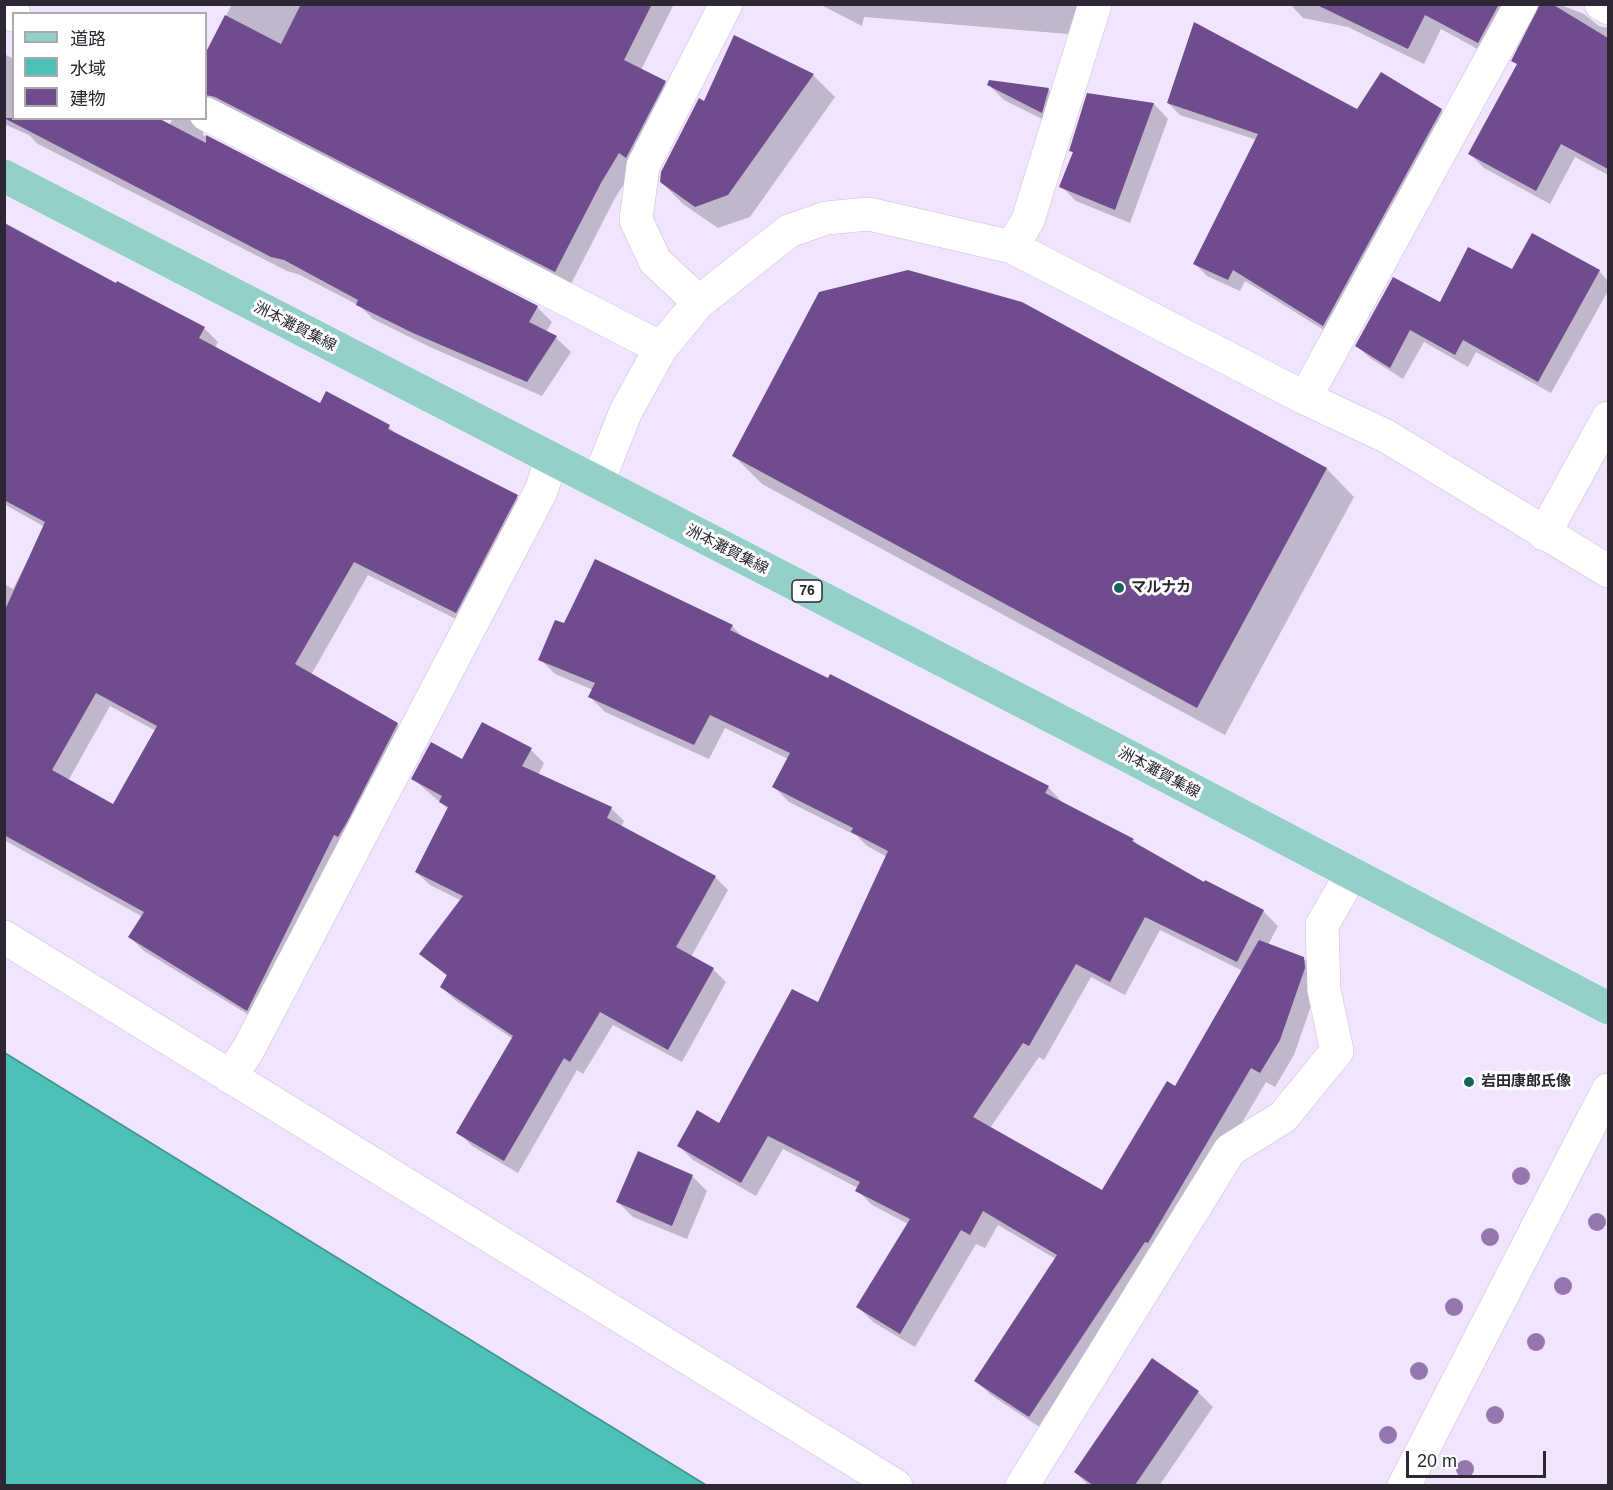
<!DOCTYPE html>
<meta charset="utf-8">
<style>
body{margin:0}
#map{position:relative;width:1613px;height:1490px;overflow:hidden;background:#f1e5fd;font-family:Helvetica,"Noto Sans JP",sans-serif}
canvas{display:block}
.frame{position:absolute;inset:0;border:6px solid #2c2732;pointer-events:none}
.legend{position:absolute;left:12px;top:12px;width:195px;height:108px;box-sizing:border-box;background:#fff;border:2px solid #aba9ad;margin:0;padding:8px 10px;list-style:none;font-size:18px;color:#2c2732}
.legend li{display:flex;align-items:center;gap:12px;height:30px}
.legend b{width:30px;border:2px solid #aba9ad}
.scale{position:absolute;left:1406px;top:1451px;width:140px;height:27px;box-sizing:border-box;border:3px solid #2c2732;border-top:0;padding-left:8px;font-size:18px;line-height:21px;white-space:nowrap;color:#2c2732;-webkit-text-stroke:4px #fff;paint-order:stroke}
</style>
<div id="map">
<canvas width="1613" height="1490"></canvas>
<div class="frame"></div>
<ul class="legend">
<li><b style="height:8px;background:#94cfc9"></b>道路</li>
<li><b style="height:16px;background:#4cc1b7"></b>水域</li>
<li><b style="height:16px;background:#6e4c8d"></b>建物</li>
</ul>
<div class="scale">20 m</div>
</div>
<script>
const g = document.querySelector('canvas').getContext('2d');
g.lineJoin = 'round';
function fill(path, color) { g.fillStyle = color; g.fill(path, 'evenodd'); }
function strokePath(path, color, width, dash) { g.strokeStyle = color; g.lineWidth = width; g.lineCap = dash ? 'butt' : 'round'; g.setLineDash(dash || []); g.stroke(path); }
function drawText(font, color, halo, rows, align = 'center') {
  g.font = font + ' Helvetica,"Noto Sans JP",sans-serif'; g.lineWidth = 6; g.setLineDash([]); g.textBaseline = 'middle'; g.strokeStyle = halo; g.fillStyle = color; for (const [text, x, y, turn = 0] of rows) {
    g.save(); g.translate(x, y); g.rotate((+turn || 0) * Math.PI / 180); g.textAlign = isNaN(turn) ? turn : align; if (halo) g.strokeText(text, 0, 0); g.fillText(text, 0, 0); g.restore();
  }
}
const water = new Path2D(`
 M5 1053 706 1485H5Z`);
const shadow = new Path2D(`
 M232 4H674L641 70 665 82 679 97 615 198 570 286 206 118V56Z
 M819 4H1082L1080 35 864 17 862 26Z
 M1290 4H1527L1494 58 1441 29 1424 64 1348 27 1303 18Z
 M1558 4 1584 14 1599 26 1608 28 1606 45 1608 46V175L1575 157 1550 204 1484 168 1470 154 1518 65 1513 60Z
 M4 54 14 59V118L169 126 173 118H205L203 135 537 307 552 322 546 332 556 338 571 352 542 396 430 347 373 319 360 306 300 275 287 271 38 144 29 135 4 124Z
 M813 75 835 97 750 217 718 228 683 204 661 182 705 103Z
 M989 85 1049 90 1063 104 1056 126 1004 100Z
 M1088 95 1154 104 1168 119 1130 223 1076 201 1061 186 1074 154 1071 150Z
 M1168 103 1358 111 1441 110 1453 122 1335 337 1245 281 1240 291 1207 276 1195 264 1257 140 1180 115Z
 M4 222 116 285 204 328 218 342 215 348 321 405 389 427 397 435 517 497 531 511 470 626 368 575 311 675 397 724 411 738 262 1023 144 951 130 937 143 917 4 840V584L13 589 45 527 4 504ZM110 706 156 731 113 806 68 781Z
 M1533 235 1599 271 1608 281V291L1551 393 1476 352 1468 367 1424 342 1403 379 1370 358 1357 346 1513 271Z
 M1022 303 1327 469 1354 497 1225 735 762 484 734 456Z
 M565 625 732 626 745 639 1048 787 1062 802 1133 840 1141 848 1204 884 1263 911 1278 926 1268 945 1303 958 1318 973 1319 983 1294 1055 1275 1087 1266 1082 1163 1257 1044 1430 991 1395 976 1381 1056 1259 998 1225 985 1248 976 1244 915 1347 873 1322 858 1307 908 1224 872 1205 857 1190 858 1188 783 1149 756 1196 693 1160 678 1145 720 1125 818 1004 887 857 867 846 857 836 789 802 774 787 788 759 725 728 709 759 605 712 590 697 593 690 555 674 540 659ZM1160 930 1243 971 1176 1088 1103 1192 990 1128 1039 1057 1044 1060 1091 977 1125 995Z
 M531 750 544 763 538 775 611 808 624 821 621 827 715 877 728 890 691 957 713 969 726 982 682 1062 613 1025 583 1074 577 1070 518 1173 472 1146 458 1132 513 1039 455 1000 441 986 448 977 421 954 462 901 430 885 416 872 448 809 413 779 462 761Z
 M638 1153 693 1177 707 1191 687 1239 633 1217 618 1202Z
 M1152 1360 1198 1392 1213 1407 1159 1486H1089L1075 1472Z`);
const building = new Path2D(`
 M301 4H652L624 60 666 81 626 158 619 153 601 183 555 272 215 97 206 95V52L225 15 281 44Z
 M1315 4H1499L1478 43 1425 15 1408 49Z
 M1540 4H1552L1608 38V169L1561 144 1536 191 1468 154 1517 64 1511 61Z
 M1194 22 1357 109 1381 72 1442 109 1323 326 1233 270 1228 280 1193 264 1258 134 1167 103Z
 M734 35 814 74 728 195 695 207 660 182 661 172 699 98 704 101Z
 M989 80 1049 88 1042 113 987 85Z
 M1087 93 1154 103 1115 210 1059 187 1073 152 1069 151Z
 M4 118H158L206 143V135L538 306 529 322 557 336 527 382 413 333 356 305 358 300 284 260 271 257Z
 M4 223 116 283 117 281 205 327 199 338 320 403 326 391 390 425 388 429 518 495 456 613 354 562 295 664 398 723 347 822 338 837 334 835 247 1011 128 937 144 912 4 835V612L45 522 4 500ZM96 693 157 726 113 804 52 770Z
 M1532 233 1600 270 1538 382 1463 340 1455 355 1410 330 1390 368 1355 346 1393 277 1440 302 1468 247 1512 269Z
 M908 270 1022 302 1327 468 1197 708 732 456 819 292Z
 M595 559 733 625 730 630 828 678 830 674 1049 786 1045 793 1134 839 1132 841 1204 882 1205 880 1264 910 1237 962 1145 917 1110 982 1076 964 1029 1046 1023 1043 973 1117 1102 1190 1167 1081 1175 1086 1259 940 1304 957 1305 968 1280 1040 1260 1073 1251 1068 1148 1243 1145 1242 1029 1417 974 1381 1057 1255 983 1211 970 1235 961 1230 900 1334 856 1307 910 1219 855 1191 860 1182 768 1136 741 1183 677 1146 697 1110 719 1123 792 989 818 1002 888 851 851 832 853 828 772 787 790 753 710 715 694 745 588 697 595 683 538 660 555 620 564 623Z
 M482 722 532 748 522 766 612 807 607 818 716 876 676 947 714 968 668 1050 600 1012 570 1062 564 1058 504 1161 456 1133 513 1036 440 987 447 975 419 954 463 896 415 872 448 807 439 802 442 796 411 779 431 742 462 759Z
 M638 1151 693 1175 672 1226 616 1202Z
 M1152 1358 1199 1391 1135 1485H1093L1074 1472Z`);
const street = new Path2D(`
 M4 11 14 15
 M206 114 661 348
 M1012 247 1028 220 1095 4
 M699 302 655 261 636 220 643 166 726 4
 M1305 398 1521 4
 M598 482 626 411 661 348 699 302 789 231 826 218 869 214 1012 247 1305 398 1386 436 1608 571
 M1544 534 1608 418
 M230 1077 248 1050 541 491 551 461
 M1022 1486 1230 1150 1283 1117 1337 1051 1324 990 1322 925 1351 875`);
const secondary = new Path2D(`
 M1601 4 1608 8
 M4 937 896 1486
 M1404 1486 1608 1090`);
const primary = new Path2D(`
 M4 176 1126 755 1608 1008`);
const trees = [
 [1521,1176],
 [1597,1222],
 [1490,1237],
 [1563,1286],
 [1454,1307],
 [1536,1342],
 [1419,1371],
 [1495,1415],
 [1388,1435],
 [1465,1469]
];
const markers = [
 [1119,588,6,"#16635d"],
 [1469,1082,6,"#16635d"]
];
const shields = [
 [807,591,30]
];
const shieldNames = [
 ["76",807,591]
];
const streetNames = [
 ["洲本灘賀集線",295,327,27],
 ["洲本灘賀集線",727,550,27],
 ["洲本灘賀集線",1159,773,28]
];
const poiNames = [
 ["マルナカ",1131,588],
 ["岩田康郎氏像",1481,1082]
];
fill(water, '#4cc1b7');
strokePath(water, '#42938f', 1.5);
fill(shadow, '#0003');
fill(building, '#6e4c8d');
strokePath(street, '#cbbdda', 34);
strokePath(secondary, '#cbbdda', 34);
strokePath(primary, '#fff', 34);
strokePath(street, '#fff', 33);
strokePath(secondary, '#fff', 33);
strokePath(primary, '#94cfc9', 33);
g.fillStyle = '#9676ae';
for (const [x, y] of trees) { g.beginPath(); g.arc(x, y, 9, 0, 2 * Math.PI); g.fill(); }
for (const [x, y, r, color] of markers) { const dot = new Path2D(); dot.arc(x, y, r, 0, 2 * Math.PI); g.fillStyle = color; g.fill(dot); strokePath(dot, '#fff', 2); }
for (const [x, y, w] of shields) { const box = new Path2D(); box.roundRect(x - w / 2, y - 11, w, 22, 4.5); g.fillStyle = '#fff'; g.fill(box); strokePath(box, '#2c2732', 1.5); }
drawText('bold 14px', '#2c2732', null, shieldNames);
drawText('15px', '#2c2732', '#fff', streetNames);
drawText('bold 15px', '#2c2732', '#fff', poiNames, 'left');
</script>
